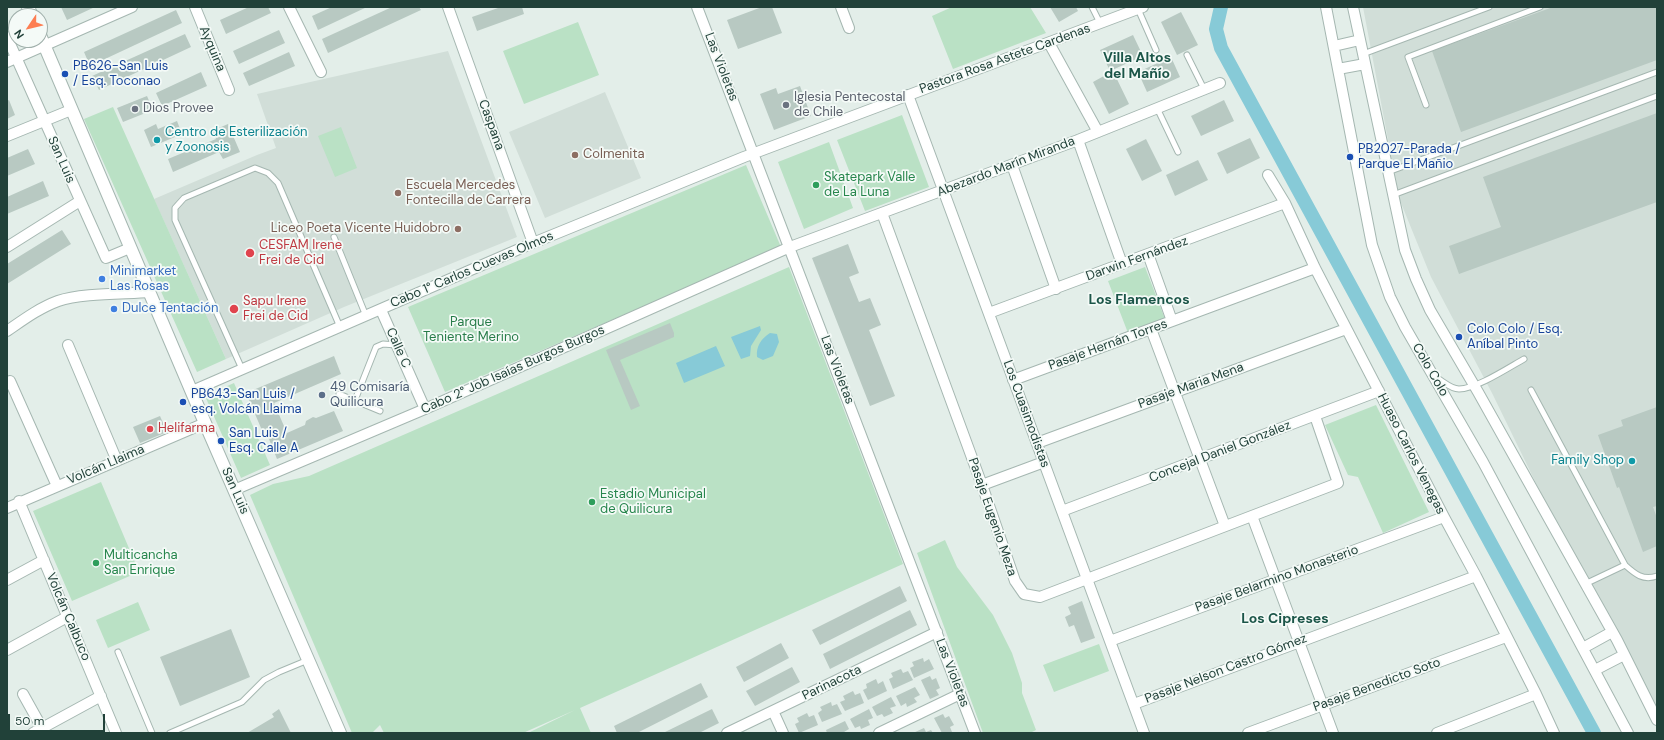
<!DOCTYPE html>
<meta charset="utf-8">
<style>
body{margin:0}
#map{position:relative;width:1664px;height:740px;overflow:hidden;background:#e3eee9;font-family:"DM Sans",sans-serif}
canvas{display:block}
.frame{position:absolute;inset:0;border:8px solid #214139;pointer-events:none}
.north{position:absolute;left:8px;top:8px;width:40px;height:40px;box-sizing:border-box;background:#f4faf7;border:1px solid #a0b0ab;border-radius:50%;rotate:235deg;font-size:11px;font-weight:700;line-height:16px;text-align:center;color:#214139}
.north::after{content:'';display:block;margin:auto;width:14px;height:18px;background:#fd7e52;clip-path:polygon(50% 0,100% 100%,50% 72%,0 100%)}
.scale{position:absolute;left:8px;top:714px;width:97px;height:18px;box-sizing:border-box;border:2px solid #214139;border-top:0;padding-left:5px;font-size:12px;line-height:14px;white-space:nowrap;color:#214139;-webkit-text-stroke:3px #f4faf7;paint-order:stroke}
</style>
<div id="map">
<canvas width="1664" height="740"></canvas>
<div class="frame"></div>
<div class="north">N</div>
<div class="scale">50 m</div>
</div>
<script>
const g = document.querySelector('canvas').getContext('2d');
g.lineJoin = 'round';
function fill(path, color) { g.fillStyle = color; g.fill(path, 'evenodd'); }
function strokePath(path, color, width, dash) { g.strokeStyle = color; g.lineWidth = width; g.lineCap = dash ? 'butt' : 'round'; g.setLineDash(dash || []); g.stroke(path); }
function drawText(font, color, halo, rows, align = 'center') {
  g.font = font + ' "DM Sans",sans-serif'; g.lineWidth = 3.5; g.setLineDash([]); g.textBaseline = 'middle'; g.strokeStyle = halo; g.fillStyle = color; for (const [text, x, y, turn = 0] of rows) {
    g.save(); g.translate(x, y); g.rotate((+turn || 0) * Math.PI / 180); g.textAlign = isNaN(turn) ? turn : align; if (halo) g.strokeText(text, 0, 0); g.fillText(text, 0, 0); g.restore();
  }
}
const built = new Path2D(`
 M1363 7H1657V723L1585 584 1493 395 1431 277 1399 198Z
 M448 51 517 237 344 307 226 359 154 199 257 155 276 148 257 94Z
 M605 92 641 178 545 218 509 132Z`);
const green = new Path2D(`
 M952 7H1030L1046 33 953 69 932 16Z
 M578 22 599 75 524 104 503 51Z
 M113 107 226 359 197 372 84 119Z
 M902 115 929 187 865 211 837 140Z
 M341 127 357 168 335 177 318 136Z
 M829 142 853 208 804 229 778 162Z
 M746 165 781 247 445 392 408 307Z
 M789 267 903 564 580 708 591 733H528L575 710 523 733H384L380 725 372 733H352L250 495 273 484 309 476Z
 M1145 267 1165 319 1128 333 1108 281Z
 M234 383 270 465 241 478 205 396Z
 M1376 405 1429 512 1383 533 1358 477 1348 475 1325 425Z
 M101 482 139 572 72 601 33 511Z
 M945 540 957 567 993 615 1012 653 1022 683V693L1036 730 1030 733H983L917 553Z
 M138 602 150 630 108 648 96 620Z
 M1099 644 1109 671 1054 692 1043 665Z`);
const water = new Path2D(`
 M760 326 761 330 751 346 750 356 741 359 731 337Z
 M770 333 777 334 779 342 773 356 763 360 757 357C756 346 761 339 770 333Z
 M716 346 725 366 684 383 676 363Z`);
const canal = new Path2D(`
 M1221 7 1216 29 1221 48 1594 733`);
const building = new Path2D(`
 M61 7H95L67 20Z
 M249 7H268L271 13 226 34 220 20Z
 M332 7H367L318 30 312 16Z
 M392 7H419L421 10 328 53 322 39Z
 M501 7H522L524 14 477 31 472 17Z
 M762 7H772L782 33 738 49 727 20Z
 M1050 7H1076L1078 11 1059 22Z
 M1553 7H1657V60L1461 132 1432 51Z
 M176 10 182 23 90 66 84 52Z
 M1181 12 1198 45 1177 55 1161 22Z
 M279 30 285 43 239 64 233 51Z
 M185 34 191 47 99 90 92 76Z
 M1133 35 1143 56 1110 71 1100 50Z
 M289 52 295 66 249 86 243 73Z
 M1171 57 1180 77 1147 92 1138 72Z
 M1113 71 1129 104 1109 114 1093 82Z
 M201 72 207 86 162 106 156 93Z
 M800 86 811 116 774 130 760 94 776 88 778 94Z
 M147 96 153 110 123 122 117 108Z
 M9 100 15 115 7 119V101Z
 M1224 100 1234 121 1201 136 1191 116Z
 M1657 113V202L1459 274 1449 246 1501 227 1483 177Z
 M177 121 182 134 151 147 144 130 156 124 158 129Z
 M228 124 240 152 223 159 219 152 173 172 168 159 216 139 212 131Z
 M1250 138 1260 158 1227 174 1217 153Z
 M1146 139 1162 171 1142 181 1126 149Z
 M28 149 35 164 7 176V158Z
 M1198 160 1208 180 1175 196 1166 175Z
 M43 181 49 196 7 214V197Z
 M62 230 71 244 7 284V264Z
 M848 244 859 273 849 277 859 302 870 298 881 325 869 330 895 396 870 406 812 258Z
 M670 323 674 333V337L620 360 640 406 631 410 606 350Z
 M334 356 341 374 274 403 287 433 305 425 306 421 313 417 316 418 334 411 343 431 277 459 269 439 264 435 246 393Z
 M1657 407V506L1653 507 1657 518V546L1643 552 1619 487 1617 488 1598 435 1623 426 1621 420Z
 M160 416 167 432 140 443 133 427Z
 M900 586 907 601 820 645 812 630Z
 M1082 601 1095 638 1081 643 1074 625 1069 627 1065 617 1071 614 1068 607Z
 M910 610 917 625 830 669 823 654Z
 M231 629 250 677 180 706 160 657Z
 M781 643 789 658 744 682 736 667Z
 M923 658 924 662 929 659 934 669 914 678 910 668 914 666 912 662Z
 M792 667 800 682 755 706 746 691Z
 M901 669 903 673 908 671 913 680 893 689 889 679 893 677 891 673Z
 M930 676 932 680 936 678 940 688 936 690 939 695 930 699 921 680Z
 M876 679 878 684 883 681 887 691 868 700 863 690 867 688 866 684Z
 M701 683 708 697 637 733H617L614 726Z
 M915 687 920 695 914 698 917 702 907 707 906 703 901 706 896 696Z
 M853 691 855 695 860 693 864 703 845 711 840 702 845 700 843 696Z
 M891 697 896 706 890 708 893 713 884 717 882 714 877 716 872 707Z
 M831 702 832 706 837 704 842 714 822 722 818 713 822 710 820 707Z
 M279 709 291 733H247L274 717 272 714Z
 M712 709 719 723 699 733H663Z
 M869 709 873 718 868 720 870 725 861 729 860 726 855 728 850 719Z
 M807 713 809 717 814 715 818 725 799 733 795 724 799 722 797 718Z
 M943 714 945 718 949 716 954 725 950 727 952 732 951 733H942L934 718Z
 M845 721 849 729 844 732 845 733H827L826 730Z
 M924 728 926 732 931 730 933 733H913Z`);
const service = new Path2D(`
 M1092 7 1100 23
 M1138 9 1156 50
 M1363 54 1489 7
 M1187 55 1204 89
 M1426 105 1408 57 1540 7
 M1157 108 1178 152
 M1388 172 1657 72
 M1393 195 1657 96
 M334 237 366 316
 M242 369 175 220V208L184 198 255 168 268 173 278 183 340 327
 M1437 378C1444 382 1451 389 1459 389 1476 389 1508 368 1524 359
 M1531 390 1625 565C1635 574 1643 581 1657 576
 M339 394 380 411
 M355 400 376 347 383 344 396 345
 M1585 584 1625 565
 M118 652 152 733
 M170 733 242 702 264 680 279 672 308 660`);
const minor = new Path2D(`
 M195 7 229 90
 M289 7 321 72
 M448 7 533 243
 M697 7 975 733
 M841 7 849 28
 M1326 7 1372 245 1390 297 1405 327 1483 462 1628 733
 M1353 7 1405 250 1416 279 1430 310 1478 392 1617 640 1657 720
 M7 37 106 258 130 248
 M1049 43 1098 132
 M1334 46 1360 40
 M7 62 132 7
 M1338 69 1365 64
 M908 95 1144 733
 M7 136 71 110
 M1078 140 1122 264
 M1012 165 1056 289
 M1268 175 1285 203 1315 268 1444 517 1476 576 1536 694 1554 733
 M882 213 982 485 1015 581 1024 594 1040 597 1338 483 1315 416
 M7 247 80 201
 M1148 254 1172 321
 M381 310 425 409
 M989 313 1285 203
 M1151 329 1225 526
 M7 331C23 320 39 308 58 301 81 293 124 294 150 292
 M68 345 117 461
 M1013 380 1315 268
 M10 381 57 486
 M192 391 533 243 744 157 1143 7
 M1037 443 1346 329
 M982 485 1044 462
 M234 490 425 409 790 247 1078 140 1220 83
 M19 501 116 733
 M7 508 205 423
 M1062 511 1379 391
 M1252 516 1333 733
 M7 580 44 560
 M1110 641 1444 517
 M1583 648 1612 632
 M7 650 67 617
 M1595 670 1624 655
 M23 694 42 728
 M1134 704 1476 576
 M773 711 783 733
 M33 733 101 696
 M727 733 937 632
 M879 733 960 694
 M1248 733 1506 637
 M1437 733 1536 694`);
const tertiary = new Path2D(`
 M28 7 32 16
 M40 35 205 423 340 733`);
const markers = [
 [65,74,4,"#1a4fb4"],
 [786,105,4,"#6b7280"],
 [135,109,4,"#6b7280"],
 [157,140,4,"#0f9aa8"],
 [575,155,4,"#8d6e63"],
 [1350,157,4,"#1a4fb4"],
 [816,185,4,"#2e9e5b"],
 [398,193,4,"#8d6e63"],
 [458,229,4,"#8d6e63"],
 [250,253,5,"#e0444e"],
 [102,279,4,"#3f7fe0"],
 [114,309,4,"#3f7fe0"],
 [234,309,5,"#e0444e"],
 [1459,337,4,"#1a4fb4"],
 [322,395,4,"#5c6f8a"],
 [183,402,4,"#1a4fb4"],
 [150,429,4,"#e0444e"],
 [221,441,4,"#1a4fb4"],
 [1632,461,4,"#0f9aa8"],
 [592,502,4,"#2e9e5b"],
 [96,563,4,"#2e9e5b"]
];
const streetNames = [
 ["Ayquina",212,49,67],
 ["Pastora Rosa Astete Cardenas",1005,59,-20],
 ["Las Violetas",721,67,69],
 ["Caspana",491,125,70],
 ["San Luis",61,160,66],
 ["Abezardo Marín Miranda",1006,167,-21],
 ["Darwin Fernández",1137,259,-20],
 ["Cabo 1° Carlos Cuevas Olmos",472,270,-23],
 ["Pasaje Hernán Torres",1108,345,-20],
 ["Calle C",398,348,66],
 ["Cabo 2° Job Isaías Burgos Burgos",513,370,-24],
 ["Las Violetas",837,370,69],
 ["Colo Colo",1430,370,60],
 ["Pasaje Maria Mena",1191,386,-20],
 ["Los Cuasimodistas",1026,414,70],
 ["Concejal Daniel González",1220,452,-21],
 ["Huaso Carlos Venegas",1411,454,63],
 ["Volcán Llaima",106,465,-23],
 ["San Luis",235,491,66],
 ["Pasaje Eugenio Meza",992,517,71],
 ["Pasaje Belarmino Monasterio",1277,579,-20],
 ["Volcán Calbuco",68,617,67],
 ["Pasaje Nelson Castro Gómez",1226,669,-21],
 ["Las Violetas",952,673,69],
 ["Parinacota",832,683,-26],
 ["Pasaje Benedicto Soto",1377,685,-20]
];
const transitNames = [
 ["PB626-San Luis",73,67],
 ["/ Esq. Toconao",73,82],
 ["PB2027-Parada /",1358,150],
 ["Parque El Mañio",1358,165],
 ["Colo Colo / Esq.",1467,330],
 ["Aníbal Pinto",1467,345],
 ["PB643-San Luis /",191,395],
 ["esq. Volcán Llaima",191,410],
 ["San Luis /",229,434],
 ["Esq. Calle A",229,449]
];
const worshipNames = [
 ["Iglesia Pentecostal",794,98],
 ["de Chile",794,113],
 ["Dios Provee",143,109]
];
const cultureNames = [
 ["Centro de Esterilización",165,133],
 ["y Zoonosis",165,148],
 ["Family Shop",1624,461,"right"]
];
const educationNames = [
 ["Colmenita",583,155],
 ["Escuela Mercedes",406,186],
 ["Fontecilla de Carrera",406,201],
 ["Liceo Poeta Vicente Huidobro",450,229,"right"]
];
const leisureNames = [
 ["Skatepark Valle",824,178],
 ["de La Luna",824,193],
 ["Estadio Municipal",600,495],
 ["de Quilicura",600,510],
 ["Multicancha",104,556],
 ["San Enrique",104,571]
];
const healthNames = [
 ["CESFAM Irene",259,246],
 ["Frei de Cid",259,261],
 ["Sapu Irene",243,302],
 ["Frei de Cid",243,317],
 ["Helifarma",158,429]
];
const shopNames = [
 ["Minimarket",110,272],
 ["Las Rosas",110,287],
 ["Dulce Tentación",122,309]
];
const parkNames = [
 ["Parque",471,323],
 ["Teniente Merino",471,338]
];
const serviceNames = [
 ["49 Comisaría",330,388],
 ["Quilicura",330,403]
];
const neighbourhoodNames = [
 ["Villa Altos",1137,58],
 ["del Mañío",1137,74],
 ["Los Flamencos",1139,300],
 ["Los Cipreses",1285,619]
];
fill(built, '#d1ded8');
fill(green, '#bae1c5');
fill(water, '#87cad7');
strokePath(canal, '#87cad7', 14);
fill(building, '#b8c9c2');
strokePath(service, '#a5b7b1', 7);
strokePath(minor, '#a5b7b1', 12);
strokePath(tertiary, '#a5b7b1', 14);
strokePath(service, '#fff', 5);
strokePath(minor, '#fff', 10);
strokePath(tertiary, '#fff', 12);
for (const [x, y, r, color] of markers) { const dot = new Path2D(); dot.arc(x, y, r, 0, 2 * Math.PI); g.fillStyle = color; g.fill(dot); strokePath(dot, '#f4faf7', 1.5); }
drawText('13px', '#214139', '#f4faf7', streetNames);
drawText('13px', '#164399', '#f4faf7', transitNames, 'left');
drawText('13px', '#5b616d', '#f4faf7', worshipNames, 'left');
drawText('13px', '#0d838f', '#f4faf7', cultureNames, 'left');
drawText('13px', '#785e54', '#f4faf7', educationNames, 'left');
drawText('13px', '#27864d', '#f4faf7', leisureNames, 'left');
drawText('13px', '#be3a42', '#f4faf7', healthNames, 'left');
drawText('13px', '#366cbe', '#f4faf7', shopNames, 'left');
drawText('13px', '#277c49', '#f4faf7', parkNames);
drawText('13px', '#4e5e75', '#f4faf7', serviceNames, 'left');
drawText('bold 14px', '#1b5548', '#f4faf7', neighbourhoodNames);
</script>
